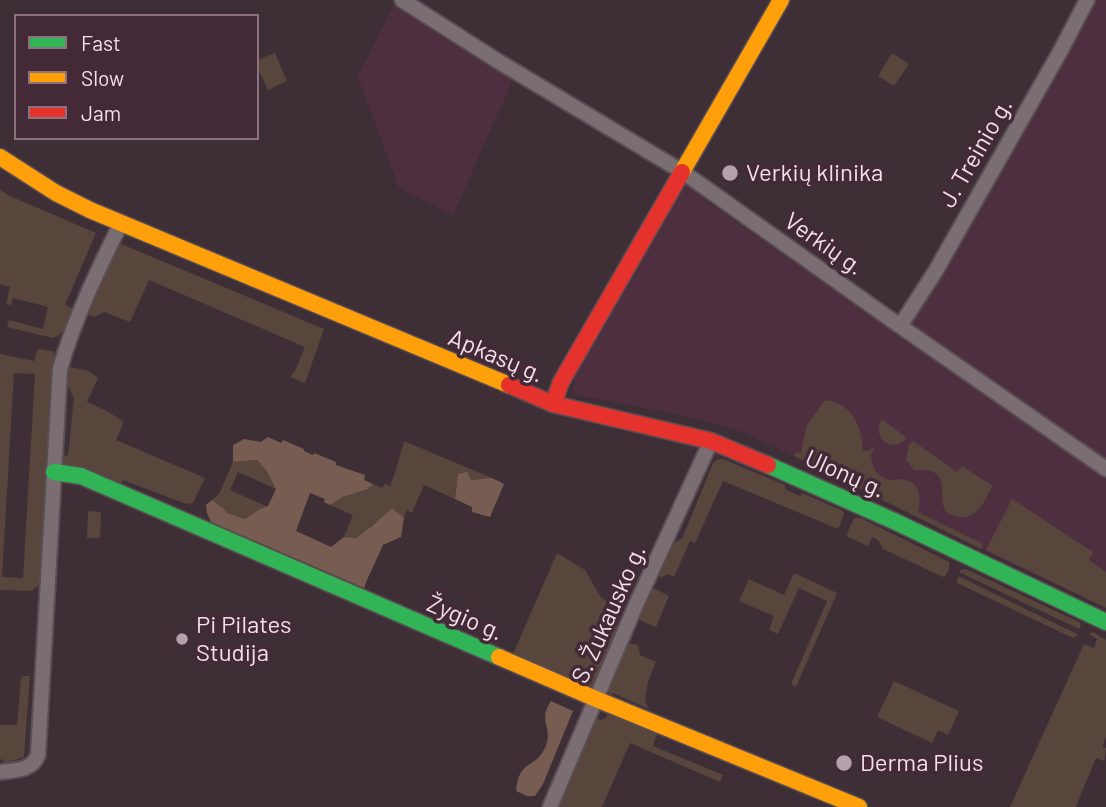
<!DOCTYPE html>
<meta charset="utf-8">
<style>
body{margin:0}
#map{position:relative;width:1106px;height:807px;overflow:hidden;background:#3e2f37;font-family:Barlow,sans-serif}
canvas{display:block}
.legend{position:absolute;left:14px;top:14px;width:245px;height:126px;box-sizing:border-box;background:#442937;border:2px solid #8a727e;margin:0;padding:9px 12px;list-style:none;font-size:21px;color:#f3e0e9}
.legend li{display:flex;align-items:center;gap:14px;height:35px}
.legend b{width:35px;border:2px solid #8a727e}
</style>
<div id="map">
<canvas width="1106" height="807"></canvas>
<ul class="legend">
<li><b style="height:9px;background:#30b455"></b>Fast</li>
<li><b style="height:9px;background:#ff9f0a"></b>Slow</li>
<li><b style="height:9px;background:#e5322d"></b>Jam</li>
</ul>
</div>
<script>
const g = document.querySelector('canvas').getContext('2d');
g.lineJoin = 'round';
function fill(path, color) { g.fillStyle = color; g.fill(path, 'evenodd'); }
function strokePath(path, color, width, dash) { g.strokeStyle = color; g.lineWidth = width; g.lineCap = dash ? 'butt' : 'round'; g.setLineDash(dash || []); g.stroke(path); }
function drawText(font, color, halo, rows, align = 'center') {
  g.font = font + ' Barlow,sans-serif'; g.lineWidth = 7; g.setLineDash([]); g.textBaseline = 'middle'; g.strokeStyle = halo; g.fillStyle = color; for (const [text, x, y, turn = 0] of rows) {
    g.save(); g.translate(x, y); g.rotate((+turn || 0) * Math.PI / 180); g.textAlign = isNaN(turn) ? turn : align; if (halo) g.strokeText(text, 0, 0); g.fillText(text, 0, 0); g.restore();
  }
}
const built = new Path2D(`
 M1095 0H1106V608L981 549 794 456 742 432 721 425 668 412 580 396 575 393 573 389 576 375 677 198 687 185 704 194 705 200 874 318 902 339 933 287Z
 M395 2 513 79 453 215 399 188 358 77Z`);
const green = new Path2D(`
 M275 53 287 81 268 90 257 66V60Z
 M892 53 909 64 894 86 878 76Z
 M0 190 10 196 96 233 65 305 72 308C68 319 66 335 53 338L7 327 9 320 43 329 48 307 13 298 11 305 6 304 10 287 0 284Z
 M119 243 324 329 305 383 290 377 295 371 305 347 149 280 130 322 104 312 94 317 87 314Z
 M38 349 53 351 55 356 39 585 32 591 0 590V354L34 361ZM14 373 35 374 23 578 2 577Z
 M67 367 87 370 98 378 87 402 107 411 124 422 116 440 205 478 193 503 186 504 123 480 120 486 61 463 60 454 68 456 74 398 66 383Z
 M825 400C851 402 862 426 863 450L868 451 872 448 875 449 871 454C871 467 879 481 894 480 902 480 897 478 905 480 921 483 921 499 918 512L983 544 981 549 794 456 796 452 801 453 807 425Z
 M882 419 907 438C891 455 871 437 882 419Z
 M404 441 492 478 471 480 456 486 455 499 424 485 412 513 407 510 404 518 391 509 372 526 356 538 344 537 353 515 330 505 343 497 368 489 373 484 382 488 385 484 390 486 396 470Z
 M913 441 957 472 962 466 993 486C985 499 978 520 959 517 930 512 952 485 935 473 930 469 920 471 914 470L906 460 909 445Z
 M723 459 785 485V489L800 496 802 493 843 511 844 515 838 529 723 481 695 543 690 541 674 577 667 574 661 578 659 575 673 543 682 539 713 463 716 460Z
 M257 460 266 470 276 489 238 472 230 490 268 507 258 510 245 519 227 513 223 508 212 500 219 494 233 462Z
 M1012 499 1093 552 1089 560 1106 572V608L986 550Z
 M88 511 101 512 100 538H87Z
 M854 518H861L949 562C950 567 949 574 943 577L883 549 878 540 872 537 868 546 848 537 847 534Z
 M557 553 585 570 600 596 617 610 612 622 617 625 619 629 593 689 513 654Z
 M966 569 1079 622 1081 625 1079 629 959 572 960 570Z
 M794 573 837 593 796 687 791 684 827 601 799 588 778 634 769 630 774 616 739 601 749 579 784 595Z
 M958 576 1077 634 1076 637 1073 638 957 583Z
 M653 589H656L669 596 656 627 640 620 639 618Z
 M1093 632 1106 640V737L1102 747 1106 748 1104 761 1096 758 1076 806 1077 807H1010L1084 644 1094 648 1097 639 1089 634Z
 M628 643 638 645 640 655 656 662 648 682 645 701 649 709 613 693 611 696 609 694 608 687Z
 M23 676H30L24 757 4 763 3 759 0 760V725H17L21 679Z
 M894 681 959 711 948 735 938 730 932 743 877 717Z
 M608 713 657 733 653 746 723 775 720 782 630 743 602 807H557L595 715 600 720 606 718Z`);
const forest = new Path2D(`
 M268 437 281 443 283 440 304 449V451L313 455 314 453 336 462V465L365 475 364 480 373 484 368 489 343 497 330 505 324 502 325 499 310 493 296 531 331 547 344 537 356 538 372 526 392 508 404 518 401 537 383 545 367 580 364 588 211 522 207 513 206 505 212 500 223 508 227 513 245 519 258 510 268 506 276 489 266 470 257 460 233 462V445L244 439 261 442Z
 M467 472 471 480 492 478 504 484 490 517 472 512V507L455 499 458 474Z
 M551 701 573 711 543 784 535 796H527L516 791C519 759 534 770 545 748 553 732 542 723 546 711 547 707 549 704 551 701Z`);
const street = new Path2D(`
 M402 0 501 63 683 172 900 326 1106 469
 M900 326 935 272 1061 50 1087 0
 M0 772C15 770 32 771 38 755L60 369C74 319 98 270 121 223
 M550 807 635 607 711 441`);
const fast = new Path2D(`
 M768 465 896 522 1106 622
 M54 472 81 476 499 657`);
const slow = new Path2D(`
 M0 157 56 193 90 210 509 385
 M682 172 781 0
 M499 657 596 699 859 807`);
const jam = new Path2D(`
 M509 385 553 404 711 441 768 465
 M553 404 561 382 682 172`);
const markers = [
 [730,173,9,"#b4a2ab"],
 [182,639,7,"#b4a2ab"],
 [844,763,9,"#b4a2ab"]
];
const streetNames = [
 ["J. Treinio g.",976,153,-60],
 ["Verkių g.",824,244,35],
 ["Apkasų g.",496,356,23],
 ["Ulonų g.",845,474,24],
 ["S. Žukausko g.",609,614,-66],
 ["Žygio g.",465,618,23]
];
const poiNames = [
 ["Verkių klinika",746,173],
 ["Pi Pilates",196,625],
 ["Studija",196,653],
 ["Derma Plius",860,763]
];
fill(built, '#4e2f40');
fill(green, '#58453c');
fill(forest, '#765c51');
strokePath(street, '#5a4d53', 18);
strokePath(fast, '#5a4d53', 19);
strokePath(slow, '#5a4d53', 19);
strokePath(jam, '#5a4d53', 19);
strokePath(street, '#7a6e73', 14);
strokePath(fast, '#30b455', 16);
strokePath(slow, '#ff9f0a', 16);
strokePath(jam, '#e5322d', 16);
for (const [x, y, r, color] of markers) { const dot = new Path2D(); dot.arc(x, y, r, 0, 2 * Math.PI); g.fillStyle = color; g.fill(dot); strokePath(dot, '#442937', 2.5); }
drawText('24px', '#f3e0e9', '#442937', streetNames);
drawText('24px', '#f3e0e9', '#442937', poiNames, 'left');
</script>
